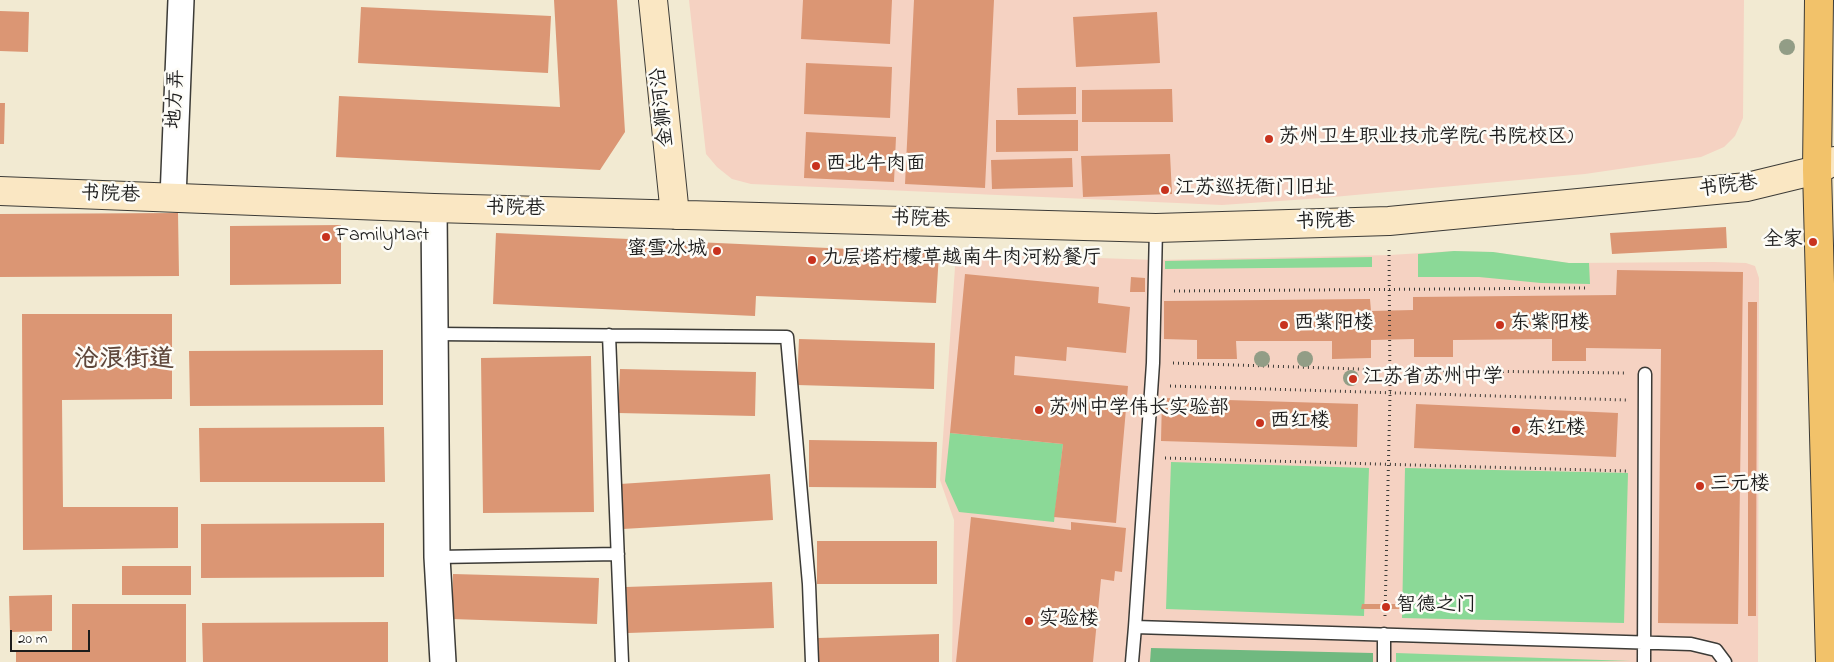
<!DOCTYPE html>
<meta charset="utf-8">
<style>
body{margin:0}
#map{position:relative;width:1834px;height:662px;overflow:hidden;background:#f2ead2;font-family:"Indie Flower",sans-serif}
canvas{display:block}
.scale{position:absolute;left:10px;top:630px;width:80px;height:22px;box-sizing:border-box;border:2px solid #1c1c1c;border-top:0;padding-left:6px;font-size:15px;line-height:18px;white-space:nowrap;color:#1c1c1c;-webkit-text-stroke:4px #fdfcf7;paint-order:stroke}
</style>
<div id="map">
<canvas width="1834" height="662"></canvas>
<div class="scale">20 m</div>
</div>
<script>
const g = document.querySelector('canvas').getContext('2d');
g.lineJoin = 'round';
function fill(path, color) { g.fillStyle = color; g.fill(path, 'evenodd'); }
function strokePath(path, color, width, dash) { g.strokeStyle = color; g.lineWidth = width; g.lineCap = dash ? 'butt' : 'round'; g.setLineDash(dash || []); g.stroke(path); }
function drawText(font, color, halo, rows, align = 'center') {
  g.font = font + ' "Indie Flower","LXGW WenKai TC",sans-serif'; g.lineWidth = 5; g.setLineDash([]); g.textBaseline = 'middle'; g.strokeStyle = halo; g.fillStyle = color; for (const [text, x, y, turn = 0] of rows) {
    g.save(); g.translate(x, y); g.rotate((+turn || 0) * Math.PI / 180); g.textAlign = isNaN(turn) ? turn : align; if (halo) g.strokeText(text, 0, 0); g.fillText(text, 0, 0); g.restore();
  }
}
const built = new Path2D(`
 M689 0H1744L1743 118 1735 136 1724 147 1701 157 1585 174 1322 198 1222 205 751 184 732 179 717 167 706 154Z
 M1454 251 1493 252 1569 263 1714 262 1746 263 1755 266 1759 278 1758 662H952L954 520 940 480 956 253 1156 260 1390 255Z`);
const green = new Path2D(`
 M1454 251 1493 252 1569 263H1589L1590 284 1541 283 1479 277H1418V254Z
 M1372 257V267L1165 269V261Z
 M950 433 1063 444 1054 522 959 512 945 481Z
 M1171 462 1369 468 1364 616 1166 609Z
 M1405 468 1628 473 1624 623 1402 618Z
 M1396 653 1631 661 1396 662Z`);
const forest = new Path2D(`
 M1151 648 1373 653V662H1150Z`);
const building = new Path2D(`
 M554 0H617L625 132 600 170 336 157 339 96 560 107Z
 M803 0H892L890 44 801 39Z
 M914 0H994L985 188 905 184Z
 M361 7 551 16 548 73 358 63Z
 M0 11 29 12 28 52 0 51Z
 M1157 12 1160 63 1076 67 1073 17Z
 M806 63 892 67 890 118 804 114Z
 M1076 87V114L1018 115 1017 88Z
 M1172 89 1173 122H1082V90Z
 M0 103H5L4 144H0Z
 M996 120H1078V151L996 152Z
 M806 132 896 137 894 182 804 178Z
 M1170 154 1172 194 1083 197 1081 156Z
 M1072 158 1073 187 992 189 991 160Z
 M178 213 179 276 0 277V214Z
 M341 225V284L230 285V226Z
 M1726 227 1727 248 1612 254 1610 233Z
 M496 233 939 253 936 303 756 296 755 316 493 304Z
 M1617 270 1743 272 1738 624 1658 623 1661 349 1586 348V361H1552V339L1453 340V357H1414V339L1371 340V358L1332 359V341H1236L1237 359H1197V340L1164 339V301L1370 299 1371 311 1413 310V297L1616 295Z
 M965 274 1099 287 1098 303 1130 307 1126 353 1067 347 1066 361 1015 356 1014 375 1128 386 1116 523 1054 517 1063 444 950 433Z
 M1131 277 1145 278V292H1130Z
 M1748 302H1757L1756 616H1748Z
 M22 314H172V399L62 400 63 507H178V548L23 550Z
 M799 339 935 343 934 389 797 385Z
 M383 350V405L190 406 189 351Z
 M591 356 594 512 483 513 481 358Z
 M620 369 756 372 755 416 618 413Z
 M1162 398 1358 404 1357 447 1161 441Z
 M1416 404 1618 413 1616 457 1414 448Z
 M384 427 385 482H200L199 428Z
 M809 440 937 442 936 488 809 487Z
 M770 474 773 520 623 529 620 484Z
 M971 517 1071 530V522L1126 528 1122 572 1115 571 1114 581 1101 579 1093 662H956Z
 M384 523V577L201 578V524Z
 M817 541H937V584H817Z
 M122 566H191V595H122Z
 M453 574 599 578 597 624 452 619Z
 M772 582 774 628 628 633 626 587Z
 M52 595V631L10 632 9 596Z
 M72 604H186V662H16V652H72Z
 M1362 604H1411V609H1361Z
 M388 622V662H203L202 623Z
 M939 634V662H819L818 638Z`);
const path = new Path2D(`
 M1174 291 1585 288
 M1173 363 1390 370 1627 373
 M1170 386 1626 400
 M1165 458 1626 471
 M1385 616 1390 394 1389 247`);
const lane = new Path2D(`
 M1156 228 1153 363 1135 627 1691 644 1716 650 1725 662
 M435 334 787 337 809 584 812 662
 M609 335 622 662
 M437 557 618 554
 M1132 662 1135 627
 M1384 662V634
 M1644 662 1645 374`);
const street = new Path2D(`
 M173 198 181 0
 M434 208 437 557 443 662`);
const secondary = new Path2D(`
 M653 0 675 215
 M0 191 434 208 1156 228 1389 221 1747 187 1817 170 1834 161`);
const primary = new Path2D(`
 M1819 0 1817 170 1830 662`);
const trees = [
 [1787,47],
 [1262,359],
 [1305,359],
 [1351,378]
];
const markers = [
 [1269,139,5,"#c8321e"],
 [816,166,5,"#c8321e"],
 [1165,190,5,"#c8321e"],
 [326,237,5,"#c8321e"],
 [1813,242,5,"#c8321e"],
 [717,251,5,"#c8321e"],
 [812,260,5,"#c8321e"],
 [1284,325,5,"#c8321e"],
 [1500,325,5,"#c8321e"],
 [1353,379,5,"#c8321e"],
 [1039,410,5,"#c8321e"],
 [1260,423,5,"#c8321e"],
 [1516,430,5,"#c8321e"],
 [1700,486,5,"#c8321e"],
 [1386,607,5,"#c8321e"],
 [1029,621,5,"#c8321e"]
];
const streetNames = [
 ["地方弄",177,99,-87],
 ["金狮河沿",664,107,-96],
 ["书院巷",1728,188,-7],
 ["书院巷",110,196,2],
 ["书院巷",515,210,1],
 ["书院巷",920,221,2],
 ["书院巷",1325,223,-2]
];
const poiNames = [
 ["苏州卫生职业技术学院(书院校区)",1279,139],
 ["西北牛肉面",826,166],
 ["江苏巡抚衙门旧址",1175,190],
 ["FamilyMart",336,237],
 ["全家",1803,242,"right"],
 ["蜜雪冰城",707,251,"right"],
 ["九层塔柠檬草越南牛肉河粉餐厅",822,260],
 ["西紫阳楼",1294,325],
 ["东紫阳楼",1510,325],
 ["江苏省苏州中学",1363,379],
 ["苏州中学伟长实验部",1049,410],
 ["西红楼",1270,423],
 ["东红楼",1526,430],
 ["三元楼",1710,486],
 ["智德之门",1396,607],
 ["实验楼",1039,621]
];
const districtNames = [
 ["沧浪街道",124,362]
];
fill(built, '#f5d2c2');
fill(green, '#8bd997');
fill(forest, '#70b980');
fill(building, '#db9674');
strokePath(lane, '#3c3b37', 15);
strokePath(street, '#3c3b37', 28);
strokePath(secondary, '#3c3b37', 30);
strokePath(primary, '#3c3b37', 30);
strokePath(path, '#3c3b37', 3, [1, 4]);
strokePath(lane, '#fff', 12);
strokePath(street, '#fff', 25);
strokePath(secondary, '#fae7c3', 28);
strokePath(primary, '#f2c26a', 28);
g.fillStyle = '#929d86';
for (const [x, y] of trees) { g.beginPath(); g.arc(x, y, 8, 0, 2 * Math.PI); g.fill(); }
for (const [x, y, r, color] of markers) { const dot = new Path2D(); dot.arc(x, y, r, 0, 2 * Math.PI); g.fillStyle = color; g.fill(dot); strokePath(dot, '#fdfcf7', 2); }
drawText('20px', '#1c1c1c', '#fdfcf7', streetNames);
drawText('20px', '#1c1c1c', '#fdfcf7', poiNames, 'left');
drawText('bold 25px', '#5f473b', '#fdfcf7', districtNames);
</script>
